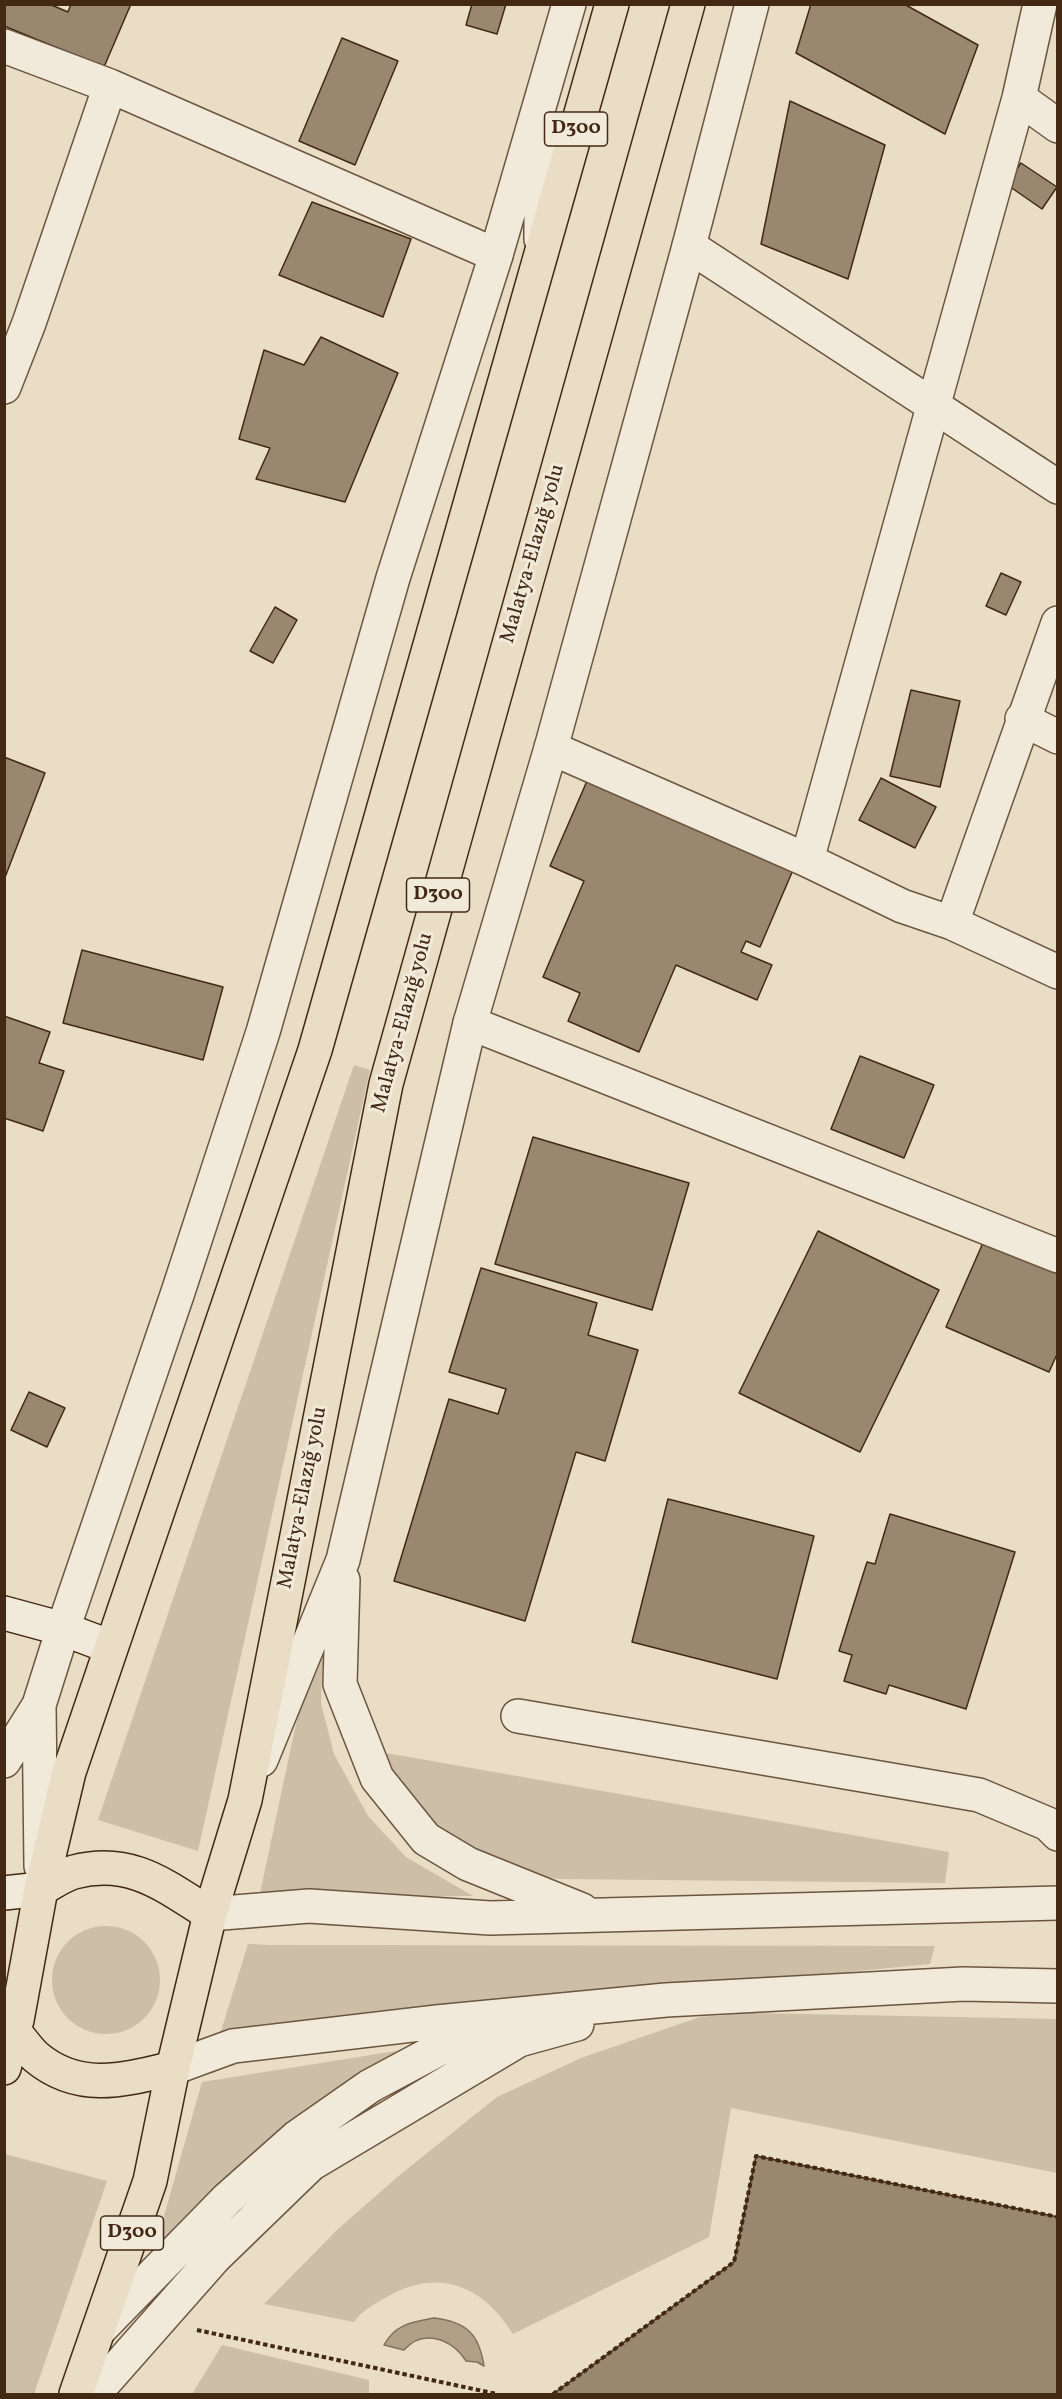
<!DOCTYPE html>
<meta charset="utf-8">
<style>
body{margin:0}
#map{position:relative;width:1062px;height:2399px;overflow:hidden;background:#e9ddc5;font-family:Vollkorn,serif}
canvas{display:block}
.frame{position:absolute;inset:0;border:6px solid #432913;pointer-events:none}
</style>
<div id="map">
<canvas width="1062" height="2399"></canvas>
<div class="frame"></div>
</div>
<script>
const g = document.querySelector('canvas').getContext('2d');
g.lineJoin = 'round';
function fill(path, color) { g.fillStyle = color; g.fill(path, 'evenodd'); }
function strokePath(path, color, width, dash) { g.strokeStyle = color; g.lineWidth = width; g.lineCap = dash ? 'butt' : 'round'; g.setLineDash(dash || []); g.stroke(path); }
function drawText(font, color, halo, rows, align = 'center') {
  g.font = font + ' Vollkorn,serif'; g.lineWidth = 6; g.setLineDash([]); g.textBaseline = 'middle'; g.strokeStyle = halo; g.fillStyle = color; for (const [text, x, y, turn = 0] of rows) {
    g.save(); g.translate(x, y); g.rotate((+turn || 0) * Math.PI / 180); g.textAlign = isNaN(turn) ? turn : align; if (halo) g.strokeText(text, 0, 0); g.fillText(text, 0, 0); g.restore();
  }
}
const green = new Path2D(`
 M354 1065 370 1070 198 1851 98 1820Z
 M312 1648H323L321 1703 334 1754 368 1816 406 1857 473 1896 259 1898Z
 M386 1753 949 1852 945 1883 561 1879 509 1874 463 1854 392 1787Z
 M52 1980a54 54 0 1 1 108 0a54 54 0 1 1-108 0Z
 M248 1944 271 1945 935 1946 930 1964 246 2031H221Z
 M753 2013 1057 2019V2173L731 2108 709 2237 513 2334C483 2286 439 2267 387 2297 376 2303 361 2311 354 2322L264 2304 339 2228 401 2174 497 2097 581 2058 700 2017Z
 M496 2035 381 2091 145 2283 202 2082Z
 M5 2154 107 2181 34 2394H5Z
 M222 2345 369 2380V2394H192Z`);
const water = new Path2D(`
 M434 2318C467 2322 479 2334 484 2366L477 2362 466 2361C452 2339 423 2328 404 2350L384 2345C395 2324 413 2322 434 2318Z`);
const building = new Path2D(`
 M4 4H49L68 12 71 4H131L104 67 4 26Z
 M472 4H506L497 34 466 25Z
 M811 4H904L978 45 945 134 796 53Z
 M342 38 398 61 355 165 299 141Z
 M790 101 885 145 848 279 761 244Z
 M1021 163 1057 187 1042 209 1006 184Z
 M312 202 411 239 383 317 279 275Z
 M321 337 398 373 345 502 256 479 270 448 239 439 264 350 304 365Z
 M1001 573 1021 582 1006 615 986 606Z
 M275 607 297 620 273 663 250 651Z
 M911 690 960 701 940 787 890 776Z
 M4 757 45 773 4 880Z
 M881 778 936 807 915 848 859 820Z
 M587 781 793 870 760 947 746 941 741 952 772 965 757 1000 676 965 639 1052 568 1021 580 993 543 977 584 881 550 866Z
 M82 950 223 987 203 1060 63 1023Z
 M4 1016 50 1032 39 1063 64 1071 43 1131 4 1118Z
 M860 1056 934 1085 904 1158 831 1129Z
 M533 1137 689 1183 652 1310 495 1264Z
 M818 1231 939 1290 860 1452 739 1393Z
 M986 1236 1058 1267V1352L1049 1372 946 1327Z
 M481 1268 597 1303 588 1335 638 1350 605 1461 576 1452 525 1621 394 1581 449 1399 498 1414 506 1389 449 1372Z
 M29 1392 65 1408 47 1447 11 1430Z
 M668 1499 814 1536 777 1679 632 1642Z
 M890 1514 1015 1552 966 1709 889 1685 886 1694 844 1681 852 1655 839 1651 867 1562 875 1564Z
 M756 2156 1058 2217V2394H553L734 2262Z`);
const path = new Path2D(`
 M197 2330 497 2394
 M553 2394 734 2262 756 2156 1058 2217`);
const minor = new Path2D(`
 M4 46 110 86 496 255
 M1019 98 1058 126
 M689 246 1058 487
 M4 387 29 323 110 86
 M1022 719 1058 737
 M551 748 807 860 902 906 952 923 1058 972
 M807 860 1019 98 1040 4
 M952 923 1058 623
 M470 1023 1058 1256
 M518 1716 979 1795 1048 1824 1058 1834`);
const tertiary = new Path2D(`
 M541 239V137
 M343 1580 340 1684 377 1778 426 1839 468 1864 582 1910
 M39 1705 41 1866
 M261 1760 343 1560 470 1023 551 748 689 246 752 4
 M4 1761 39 1705 63 1629 178 1292 263 1032 393 578 496 255 569 4
 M210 1914 309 1906 490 1918 1058 1903
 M173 2068 233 2046 437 2022 666 2000 963 1984 1058 1986
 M98 2331 227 2199 297 2137 370 2086 441 2048 508 2041
 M94 2394 214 2258 311 2164 519 2040 577 2024`);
const secondary = new Path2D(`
 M4 1613 63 1629 111 1647
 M4 1893 41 1889`);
const trunk = new Path2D(`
 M41 1889C52 1883 63 1875 74 1872 131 1857 165 1886 210 1914
 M15 2033C22 2040 28 2050 36 2057 79 2093 124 2080 173 2068
 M4 2068 17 2020 41 1889 69 1772 315 1050 612 4
 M76 2394 150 2181 173 2068 210 1914 245 1800 386 1084 688 4`);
const shields = [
 [576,129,63],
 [438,895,63],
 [132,2233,63]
];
const shieldNames = [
 ["D300",576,129],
 ["D300",438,895],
 ["D300",132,2233]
];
const streetNames = [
 ["Malatya-Elazığ yolu",534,554,-74],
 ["Malatya-Elazığ yolu",404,1023,-75],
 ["Malatya-Elazığ yolu",304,1498,-79]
];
fill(green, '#cdbea7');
fill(water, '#b1a088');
strokePath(water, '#857059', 1.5);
fill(building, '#998770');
strokePath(building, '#432913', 1.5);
strokePath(minor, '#6c5640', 36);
strokePath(tertiary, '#6c5640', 36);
strokePath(secondary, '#432913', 36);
strokePath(trunk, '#432913', 36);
strokePath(path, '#432913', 4, [4.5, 3]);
strokePath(minor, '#f1e9d9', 33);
strokePath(tertiary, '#f1e9d9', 33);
strokePath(secondary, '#f1e9d9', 33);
strokePath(trunk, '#e9ddc5', 33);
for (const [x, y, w] of shields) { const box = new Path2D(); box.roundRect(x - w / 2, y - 17, w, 34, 4.5); g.fillStyle = '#f1e9d9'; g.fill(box); strokePath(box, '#432913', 1.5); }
drawText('bold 20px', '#432913', null, shieldNames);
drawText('21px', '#432913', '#f1e9d9', streetNames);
</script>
